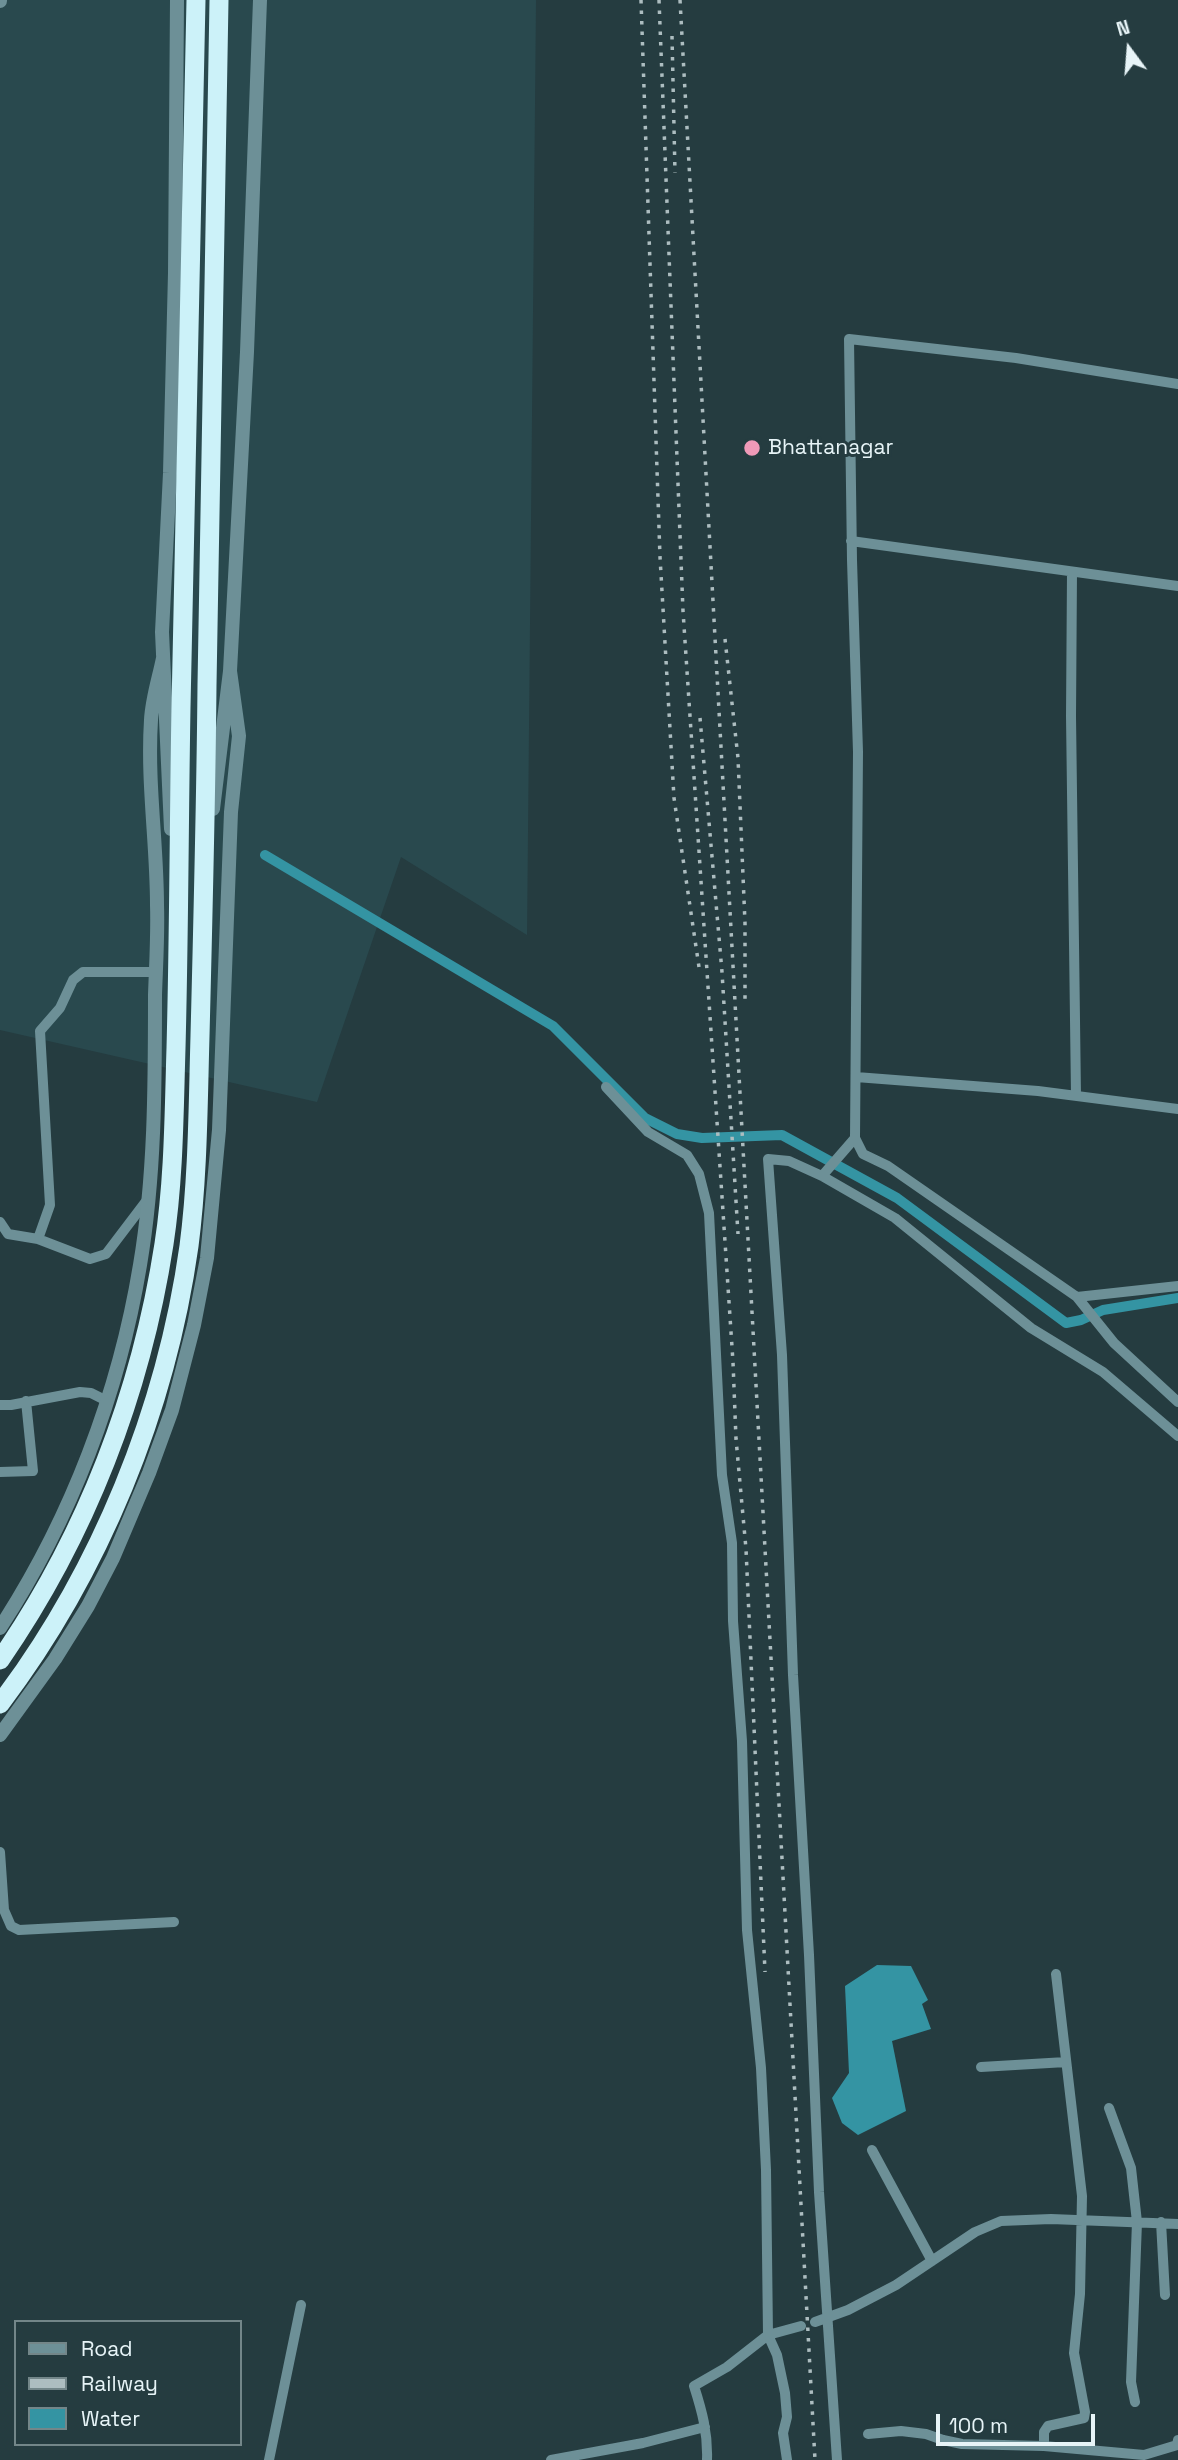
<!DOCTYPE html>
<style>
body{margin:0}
#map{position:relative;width:1178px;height:2460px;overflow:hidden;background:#253c40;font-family:"Space Grotesk",sans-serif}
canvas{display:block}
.legend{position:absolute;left:14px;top:2320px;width:228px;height:126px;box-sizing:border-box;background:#253c40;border:2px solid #738689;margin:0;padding:9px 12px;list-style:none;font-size:21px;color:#e7f4f7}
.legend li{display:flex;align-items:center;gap:14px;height:35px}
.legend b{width:35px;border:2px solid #738689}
.north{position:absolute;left:1094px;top:14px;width:70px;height:70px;-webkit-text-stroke:5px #253c40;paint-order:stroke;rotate:344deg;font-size:19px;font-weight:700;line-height:28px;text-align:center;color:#e7f4f7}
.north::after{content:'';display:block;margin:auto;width:24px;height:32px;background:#e7f4f7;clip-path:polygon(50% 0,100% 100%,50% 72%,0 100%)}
.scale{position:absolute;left:936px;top:2414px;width:159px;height:32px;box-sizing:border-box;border:4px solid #e7f4f7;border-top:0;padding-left:9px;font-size:21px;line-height:24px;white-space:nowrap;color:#e7f4f7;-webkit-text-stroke:5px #253c40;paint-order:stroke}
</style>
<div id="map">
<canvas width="1178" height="2460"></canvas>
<ul class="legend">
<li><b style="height:9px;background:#6d9097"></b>Road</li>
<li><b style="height:9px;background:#adbdc0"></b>Railway</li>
<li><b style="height:19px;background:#3494a3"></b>Water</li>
</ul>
<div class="north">N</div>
<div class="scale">100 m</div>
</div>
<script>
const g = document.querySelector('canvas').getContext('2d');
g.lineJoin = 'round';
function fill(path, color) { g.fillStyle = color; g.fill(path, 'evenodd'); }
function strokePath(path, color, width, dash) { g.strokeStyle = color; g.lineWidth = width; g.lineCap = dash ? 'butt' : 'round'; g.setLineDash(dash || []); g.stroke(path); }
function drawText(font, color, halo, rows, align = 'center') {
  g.font = font + ' "Space Grotesk",sans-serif'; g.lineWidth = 6; g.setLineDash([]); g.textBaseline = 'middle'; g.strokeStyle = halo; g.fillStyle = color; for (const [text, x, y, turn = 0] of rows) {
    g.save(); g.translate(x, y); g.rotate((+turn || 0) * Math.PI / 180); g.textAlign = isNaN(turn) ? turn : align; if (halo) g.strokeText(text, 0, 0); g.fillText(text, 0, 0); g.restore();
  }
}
const built = new Path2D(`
 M0 0H536L527 935 401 857 317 1102 0 1030Z`);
const water = new Path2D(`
 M877 1965 911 1966 928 2000 922 2004 931 2029 892 2041 906 2111 858 2135 842 2123 832 2098 849 2073 845 1986Z`);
const canal = new Path2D(`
 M265 855 553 1026 645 1118 677 1134 702 1138 782 1135 897 1198 1066 1323 1081 1320 1103 1310 1178 1298`);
const minor = new Path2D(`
 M1178 384 1016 358 849 339 852 560 858 752 855 1138 863 1154 888 1166 1077 1297 1114 1343 1178 1402
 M851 541 1178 586
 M1072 572 1071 716 1076 1096
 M856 1077 1038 1091 1178 1109
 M606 1087 648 1132 687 1155 699 1174 709 1213 722 1475 732 1543 733 1621 742 1741 747 1930 761 2068 766 2170 768 2335 801 2326
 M822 1176 855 1138
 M0 1222 8 1234 38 1239 90 1259 106 1254 147 1200
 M38 1239 50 1205 40 1031 60 1008 73 980 83 972H156
 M1077 1297 1178 1286
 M0 1405H11L80 1392 91 1393 107 1401
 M0 1472 33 1471 26 1401
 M0 1852 4 1910 11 1926 19 1930 174 1922
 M981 2067 1066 2062
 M1109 2108 1131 2168 1137 2222 1131 2382 1135 2402
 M872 2150 932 2261
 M1161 2222 1165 2295
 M815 2322 848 2310 896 2285 975 2232 1001 2221 1051 2219 1178 2224
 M868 2434 901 2431 926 2434 943 2440 962 2444 1044 2446 1144 2455 1177 2445 1178 2440
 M1044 2446V2432L1048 2426 1084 2418 1085 2412 1074 2353 1080 2294 1082 2196 1056 1974
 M269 2460 301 2305
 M551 2460 643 2443 705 2427
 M707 2460C708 2433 702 2411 694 2386L727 2367 768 2335 777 2355 785 2393 787 2417 783 2433 787 2460
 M837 2460 819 2192 809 1955 793 1675 782 1355 768 1159 789 1161 822 1176 895 1218 1031 1328 1103 1372 1178 1436`);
const tertiary = new Path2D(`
 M0 1V0
 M213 809 230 671 247 352 260 0
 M171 829 162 632 170 473 175 273 177 0
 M0 1628C71 1519 119 1393 140 1265 155 1176 155 1086 155 995 156 965 158 935 157 905 157 844 147 782 151 720 152 699 159 678 163 658
 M0 1735 55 1659 88 1606 113 1558 149 1473 172 1410 194 1325 207 1258 219 1130 231 812 239 736 230 671`);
const trunk = new Path2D(`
 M0 1660C86 1536 141 1393 164 1244 174 1179 174 1113 176 1048 179 935 179 821 181 707 186 472 191 236 196 0
 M0 1704C100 1572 166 1410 189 1246 198 1177 198 1105 200 1036 203 919 206 802 207 685 211 456 215 228 219 0`);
const rail = new Path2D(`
 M641 0 660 557 674 798 699 967
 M659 0 683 611 733 1362 736 1439 746 1549 765 1972
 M680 0 815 2460
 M672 36 675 173
 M725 639 738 758 745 923V1002
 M700 718 722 972 738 1234`);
const markers = [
 [752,448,9,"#ef9ab8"]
];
const poiNames = [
 ["Bhattanagar",768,448]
];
fill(built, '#29494e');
fill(water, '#3494a3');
strokePath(canal, '#3494a3', 10);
strokePath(minor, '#6d9097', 10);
strokePath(tertiary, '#6d9097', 14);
strokePath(trunk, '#ccf2f9', 19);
strokePath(rail, '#adbdc0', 3.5, [3.5, 7]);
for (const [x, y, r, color] of markers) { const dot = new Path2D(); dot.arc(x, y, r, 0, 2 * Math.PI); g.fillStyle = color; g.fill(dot); strokePath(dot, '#253c40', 2.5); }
drawText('21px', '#e7f4f7', '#253c40', poiNames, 'left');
</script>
